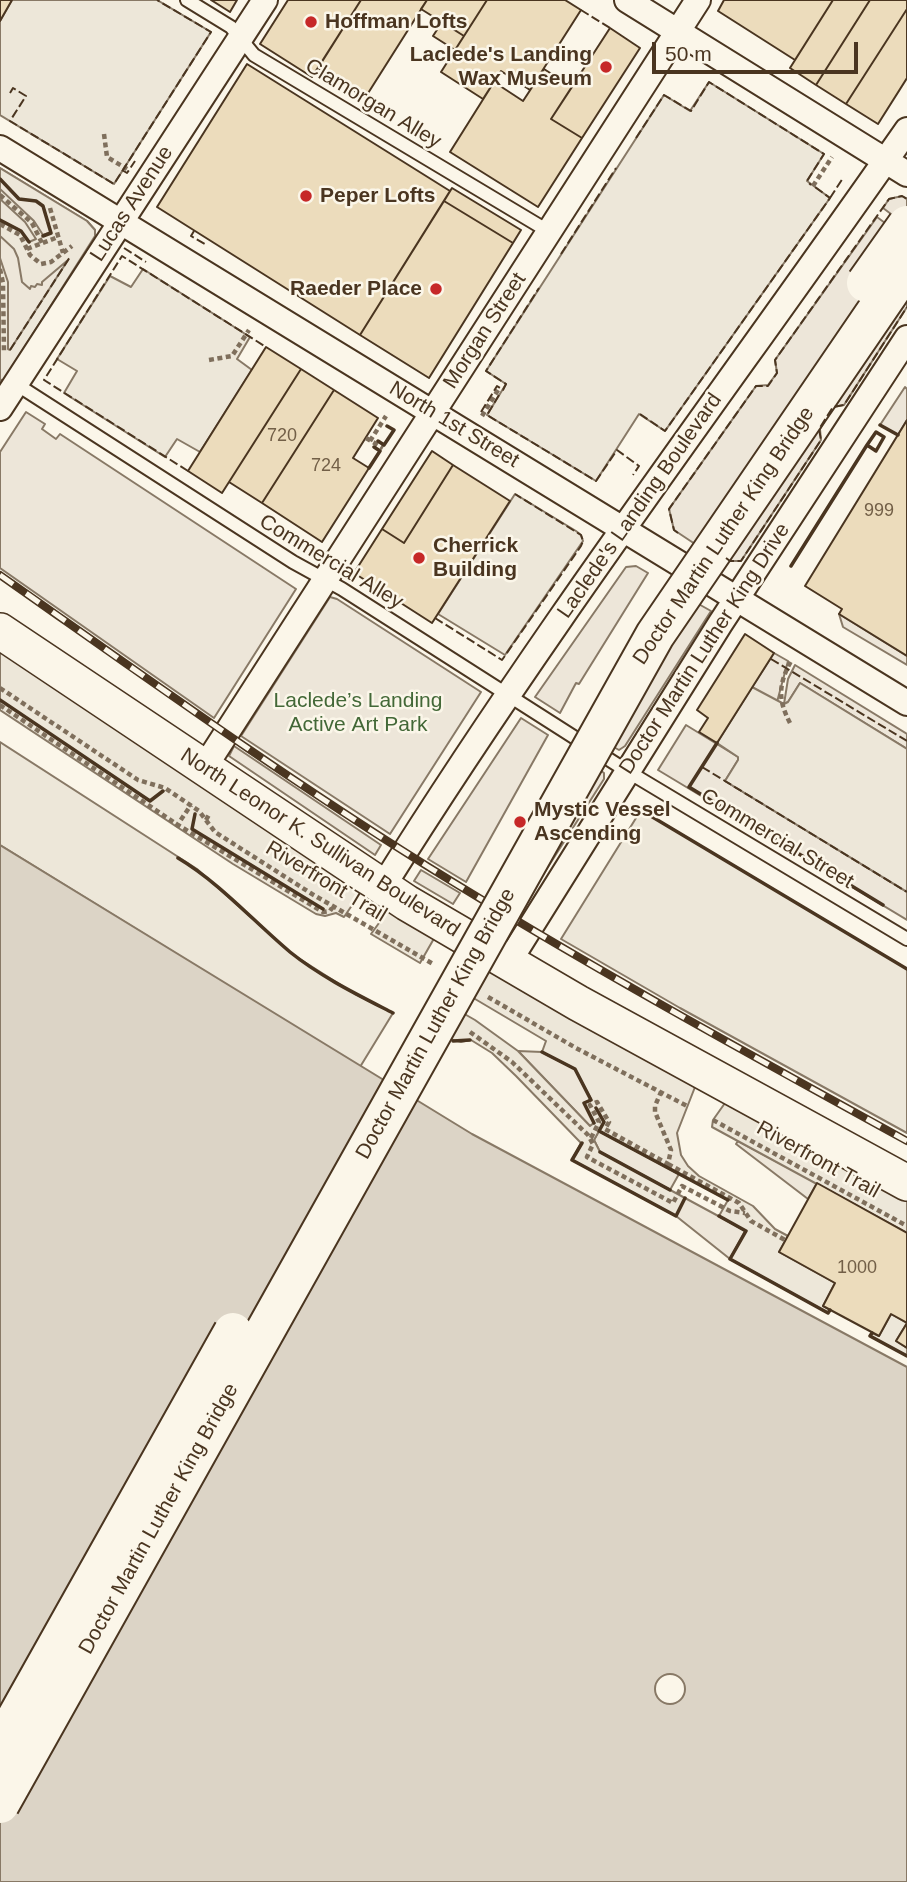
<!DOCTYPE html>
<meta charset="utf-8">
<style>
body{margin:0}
#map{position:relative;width:907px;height:1882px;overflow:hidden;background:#fbf6e9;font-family:Helvetica,sans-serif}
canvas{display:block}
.scale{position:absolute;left:652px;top:42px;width:206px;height:32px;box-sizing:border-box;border:4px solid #4a3520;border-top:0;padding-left:9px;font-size:21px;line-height:24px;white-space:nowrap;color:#4a3520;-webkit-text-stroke:5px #fbf6e9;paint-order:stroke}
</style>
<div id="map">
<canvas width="907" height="1882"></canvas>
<div class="scale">50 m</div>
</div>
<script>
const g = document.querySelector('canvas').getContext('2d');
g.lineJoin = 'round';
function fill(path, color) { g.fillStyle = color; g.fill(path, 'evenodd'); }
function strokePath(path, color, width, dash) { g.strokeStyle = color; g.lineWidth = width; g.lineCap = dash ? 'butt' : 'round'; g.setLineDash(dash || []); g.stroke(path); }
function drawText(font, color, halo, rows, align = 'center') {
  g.font = font + ' Helvetica,sans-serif'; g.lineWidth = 5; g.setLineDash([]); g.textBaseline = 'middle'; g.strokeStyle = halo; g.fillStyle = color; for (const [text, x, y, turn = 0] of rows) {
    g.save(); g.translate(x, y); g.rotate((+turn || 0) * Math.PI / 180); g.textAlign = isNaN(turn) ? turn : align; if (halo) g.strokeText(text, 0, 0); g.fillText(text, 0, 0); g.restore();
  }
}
const green = new Path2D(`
 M0 168 87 221 95 230V236L0 386Z
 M902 196 907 199V307L844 405 833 407 820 429 821 440 741 561H730L724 557 716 558 674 530 669 509 756 386 768 385 777 373 775 360 877 217 889 226 895 217 883 208 889 199Z
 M905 387 907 389V420L898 435 880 425Z
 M26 412 45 424 42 429 56 439 60 434 296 589 214 718 0 568V452Z
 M636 566 648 573 579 684 576 683 560 713 535 697 626 567Z
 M330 597 337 599 481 692 390 834 241 736Z
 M695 602 711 611 625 746 619 750 610 745Z
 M839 614 907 656V665L843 627Z
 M774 653 788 661 777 702 752 687Z
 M795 665 907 734V749L800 683 788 702 784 704 788 679Z
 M521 718 548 735 466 882 428 859Z
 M686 725 738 757V760L725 781 907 892V920L658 770Z
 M234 746 381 845 375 855 229 756Z
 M597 768 604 773V779L518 914Z
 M421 870 460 893 453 904 414 881Z
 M518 1051 542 1052 575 1069 591 1100 594 1123 590 1126Z
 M599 1131 679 1174 670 1190 600 1152 594 1140Z
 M738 1141 817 1183 808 1199 736 1144Z
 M685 1198 746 1231 730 1259 676 1216Z`);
const parking = new Path2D(`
 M12 0H157L211 32 114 184 0 115V21Z
 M709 82 824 154 807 181 830 198 665 431 639 414 596 481 487 415 506 384 486 371 664 95 690 111Z
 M0 168 87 221 95 230V236L3 381 0 379V258L8 282V349L10 350 68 260 42 282V285L37 284 35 287 31 286 30 289 22 282 18 258 14 249 0 236V220L21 231 29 242 36 239 25 222 0 199V189L34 221 43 235 51 232 43 206 36 201 19 199 0 179Z
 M143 269 250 337 237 359 252 370 200 452 177 439 165 457 64 393 77 371 57 359 110 276 131 287Z
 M515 494 576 531 581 535 583 541 505 655 438 614Z
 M0 648 356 889 357 898 344 917 336 913 325 916 316 914 233 864 0 710Z
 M800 683 907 749V892L725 781 738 760V757L717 743 752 687 784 704 788 702Z
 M0 742 197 869 292 954 355 994 393 1013 360 1067 0 845Z
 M641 810 907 969V1133L680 1008 561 939Z
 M387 912H393L436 935 420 963 371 934Z
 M485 968 695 1087 677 1133 681 1155 688 1166 699 1176 753 1206 775 1229 788 1236 779 1252 835 1283 823 1306 830 1310 828 1313 730 1259 745 1231 719 1216 728 1200 599 1131 594 1140 600 1152 685 1198 676 1216 572 1160 581 1143 516 1076 492 1053 471 1040 461 1042 446 1038 461 1012 475 1020 518 1051 590 1126 594 1123 584 1103 591 1099 575 1069 542 1052 546 1041 470 996Z
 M725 1103 907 1200V1233L712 1127 713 1120Z
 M891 1314 907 1323 896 1341 907 1348V1356L870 1336 872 1333 879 1336Z`);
const water = new Path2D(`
 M0 845 472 1134 907 1367V1882H0Z`);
const pier = new Path2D(`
 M655 1689a15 15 0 1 1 30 0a15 15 0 1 1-30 0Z`);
const building = new Path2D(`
 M0 0H12L0 21Z
 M211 0H237L230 12Z
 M288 0H361L312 77 260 44Z
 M361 0H427L365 98 318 68Z
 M427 0H487L464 36 421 9Z
 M487 0H565L581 10 530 90 501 71 483 99 441 72Z
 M724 0H833L795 60 718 11Z
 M833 0H870L816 85 790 68Z
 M870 0H907V9L846 104 816 85Z
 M907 9V78L878 124 846 104Z
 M442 22 464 36 455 50 433 36Z
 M610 28 640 48 582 138 551 119Z
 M247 64 450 191 360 335 157 207Z
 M544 69 572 87 551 119 582 138 538 207 450 152 494 82 523 101Z
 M452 188 521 230 513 243 444 201Z
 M444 201 513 243 429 378 360 335Z
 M266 347 301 369 222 493 188 471Z
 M301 369 334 390 262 503 229 482Z
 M334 390 378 418 353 458 369 468 322 542 262 503Z
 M907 420V656L839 614 842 609 805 586Z
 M432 451 453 465 404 543 382 529Z
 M453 465 510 501 432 623 354 573 382 529 404 543Z
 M745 634 774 653 717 743 699 732 708 718 697 710Z
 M817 1183 907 1233V1323L891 1314 879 1336 823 1306 835 1283 779 1252Z
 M907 1323V1348L896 1341Z`);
const path = new Path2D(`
 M104 134 107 157 127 169
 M813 186 832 157
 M0 195 32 223 42 243
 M50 208 63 253
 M0 224 20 235 30 255 41 264 51 262 72 246
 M27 249 58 237
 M0 269 3 283 4 352
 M209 360 232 356 249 330
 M482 416 498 390 501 392
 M366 438 383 448
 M370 441 386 416
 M0 688 138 780 165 788 199 811 215 832 312 894 433 964
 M0 705 178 825 323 912 330 911 332 908
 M790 723C778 700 778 685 791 661
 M206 820 210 813
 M176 827 191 805
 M488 997 576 1048 687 1106
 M470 1032 512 1062 588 1135 593 1144 587 1157 673 1203 682 1186 730 1211 745 1213
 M713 1120 907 1226
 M591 1138 599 1122 590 1105 597 1102 609 1122 605 1129 668 1164 671 1150 655 1112V1106L661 1092
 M668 1164 739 1203 751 1221 785 1240`);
const lane = new Path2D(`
 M187 0 231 27 254 55 548 231
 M16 384 293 562 342 589 627 771 907 939`);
const street = new Path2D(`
 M627 0 907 174
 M0 148 907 703
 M0 408 265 0
 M204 768 698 0
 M382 888C545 627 731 382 907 130
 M508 963 720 624 907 338`);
const secondary = new Path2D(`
 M0 631 407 903 578 1003 907 1183`);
const rail = new Path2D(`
 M0 575C141 674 281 775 427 866 583 963 745 1052 907 1141`);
const primaryBridge = new Path2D(`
 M866 283 907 225
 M0 1747 233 1332
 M0 1804 655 635 907 266`);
const fence = new Path2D(`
 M581 10 610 28
 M10 93 13 88 26 96 10 121 114 184 211 32 157 0
 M636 138 664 95 691 111 709 82 824 154 807 181 811 185
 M122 170 127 173 135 161
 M830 198 843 178
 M194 231 191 236 205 244
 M124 248 146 262
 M561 254 616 168
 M10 350 70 257
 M499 395 487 415 596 481 617 450 639 466 633 475
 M481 412 497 386 503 390 506 384 486 371 539 288
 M640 414 665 431 830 198 815 187
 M188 471 44 380 122 256 266 347
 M678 533 674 530 669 509 756 386H768L777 373 775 360 889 199 902 196 907 199
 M726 558 730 561H741L821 440 819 429 833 407 844 405 907 307
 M435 618 502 660 581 546 583 541 581 535 515 494
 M771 659 907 741
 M702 767 907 892`);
const wall = new Path2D(`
 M0 179 19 199 36 201 43 206 51 233 43 236
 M0 220 21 231 29 242
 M880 425 898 435
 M378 441 384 445 394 430 387 426
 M369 468 380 451 374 447
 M791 566 867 445 876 451 884 437 876 432 867 445
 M0 700 150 801 163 791
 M717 743 689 787 883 905
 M634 806 907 969
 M195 814 192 829 323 909
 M178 858C220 883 253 921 290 952 321 977 358 995 393 1013
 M453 1041 470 1040
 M542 1052 575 1069 591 1100 584 1103 594 1123
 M596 1108 604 1122 599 1131 728 1200
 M582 1143 572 1160 676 1216 685 1198
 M600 1152 670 1190
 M719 1216 746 1231 730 1259 828 1313 830 1310
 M872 1333 870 1336 907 1356`);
const markers = [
 [311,22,7,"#c62828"],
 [606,67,7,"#c62828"],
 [306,196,7,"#c62828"],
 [436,289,7,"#c62828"],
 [419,558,7,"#c62828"],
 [520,822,7,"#c62828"]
];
const numberNames = [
 ["720",282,436],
 ["724",326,466],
 ["999",879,511],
 ["1000",857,1268]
];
const poiNames = [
 ["Hoffman Lofts",325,22],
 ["Laclede's Landing",592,55,"right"],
 ["Wax Museum",592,79,"right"],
 ["Peper Lofts",320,196],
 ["Raeder Place",422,289,"right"],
 ["Cherrick",433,546],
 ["Building",433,570],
 ["Mystic Vessel",534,810],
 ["Ascending",534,834]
];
const streetNames = [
 ["Clamorgan Alley",373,104,31],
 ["Lucas Avenue",132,204,-57],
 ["Morgan Street",485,331,-57],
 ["North 1st Street",454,425,31],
 ["Laclede's Landing Boulevard",640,506,-55],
 ["Doctor Martin Luther King Bridge",724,536,-56],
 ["Commercial Alley",331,562,31],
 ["Doctor Martin Luther King Drive",705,649,-57],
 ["Commercial Street",777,839,31],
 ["North Leonor K. Sullivan Boulevard",320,843,33],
 ["Riverfront Trail",326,882,31],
 ["Doctor Martin Luther King Bridge",436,1024,-61],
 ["Riverfront Trail",818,1160,29],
 ["Doctor Martin Luther King Bridge",159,1519,-61]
];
const parkNames = [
 ["Laclede’s Landing",358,701],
 ["Active Art Park",358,725]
];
fill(green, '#ede6d9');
strokePath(green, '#887966', 2);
fill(parking, '#ede7d9');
strokePath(parking, '#887966', 2);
fill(water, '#dcd4c6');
strokePath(water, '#887966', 2);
fill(pier, '#fbf6e9');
strokePath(pier, '#887966', 2);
fill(building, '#ecdcbc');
strokePath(building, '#4a3520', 2);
strokePath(lane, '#4a3520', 16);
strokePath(street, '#4a3520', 28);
strokePath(secondary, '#4a3520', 38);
strokePath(path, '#7f6f5c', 4.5, [5, 3.5]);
strokePath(lane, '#fbf6e9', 12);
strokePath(street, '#fbf6e9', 24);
strokePath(secondary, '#fbf6e9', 35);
strokePath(rail, '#4a3520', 8);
strokePath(rail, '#fbf6e9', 5, [16]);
strokePath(primaryBridge, '#4a3520', 42, []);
strokePath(primaryBridge, '#fbf6e9', 38);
strokePath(fence, '#4a3520', 2, [9, 3.5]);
strokePath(wall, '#4a3520', 3.5);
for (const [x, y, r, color] of markers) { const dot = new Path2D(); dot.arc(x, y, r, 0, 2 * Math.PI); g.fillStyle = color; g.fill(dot); strokePath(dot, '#fbf6e9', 2.5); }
drawText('18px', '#725f47', null, numberNames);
drawText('bold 21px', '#4a3520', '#fbf6e9', poiNames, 'left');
drawText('21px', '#4a3520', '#fbf6e9', streetNames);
drawText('21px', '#436837', '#fbf6e9', parkNames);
</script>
